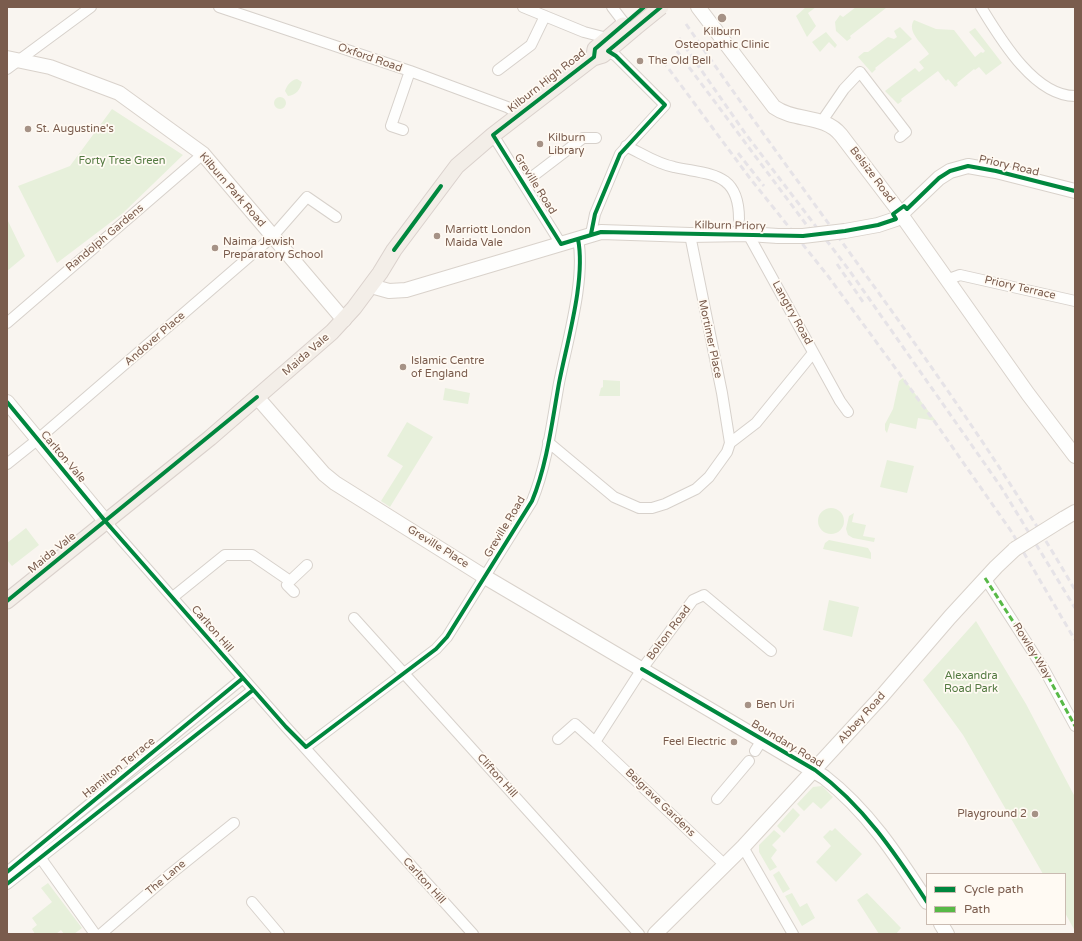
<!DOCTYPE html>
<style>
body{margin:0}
#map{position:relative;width:1082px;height:941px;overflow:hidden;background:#f9f5f0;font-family:"Varela Round",sans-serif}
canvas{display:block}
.frame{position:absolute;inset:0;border:8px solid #7a5c4d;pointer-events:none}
.legend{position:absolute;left:926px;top:873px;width:140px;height:52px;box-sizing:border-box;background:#fffaf3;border:1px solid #cabbb1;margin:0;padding:5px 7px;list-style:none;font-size:12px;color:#7a5c4d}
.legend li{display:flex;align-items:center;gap:8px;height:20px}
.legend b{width:20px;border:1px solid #cabbb1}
</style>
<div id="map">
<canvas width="1082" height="941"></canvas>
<div class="frame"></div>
<ul class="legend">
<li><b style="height:5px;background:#00873e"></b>Cycle path</li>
<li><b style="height:5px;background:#58b947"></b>Path</li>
</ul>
</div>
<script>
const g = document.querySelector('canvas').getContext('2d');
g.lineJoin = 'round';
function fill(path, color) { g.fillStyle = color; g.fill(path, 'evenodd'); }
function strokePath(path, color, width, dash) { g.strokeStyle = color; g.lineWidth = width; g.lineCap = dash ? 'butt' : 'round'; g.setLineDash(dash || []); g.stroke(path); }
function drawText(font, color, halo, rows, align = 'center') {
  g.font = font + ' "Varela Round",sans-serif'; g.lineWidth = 3.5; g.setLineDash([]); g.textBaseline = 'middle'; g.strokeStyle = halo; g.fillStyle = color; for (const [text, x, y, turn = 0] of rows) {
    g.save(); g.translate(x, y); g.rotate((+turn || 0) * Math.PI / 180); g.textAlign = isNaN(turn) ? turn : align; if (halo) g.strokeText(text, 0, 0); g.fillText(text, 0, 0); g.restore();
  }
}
const green = new Path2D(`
 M806 7H816L808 13 816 26 807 37 796 16Z
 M856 7 886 8 850 36 851 38 847 41 836 31 835 22 840 15 843 17Z
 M914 20 936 29 954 30 975 57 981 52 983 53 985 51 969 32 975 28 1002 63 986 75 979 67 975 70 974 69 957 83 958 85 955 87 948 79 946 81 938 71 901 99 902 101 898 104 885 91 915 68 919 72 924 68 919 62 929 54C923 44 906 32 914 20Z
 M900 27 912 39 875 68 876 69 872 73 858 57 864 52H868L888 37 894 39 897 37 894 31Z
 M826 32 837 45 835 48 829 42 820 52 812 42Z
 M297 79 302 82C300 90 296 95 288 96L285 91C287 85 291 80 297 79Z
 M274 103a6 6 0 1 1 12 0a6 6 0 1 1-12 0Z
 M112 109 183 155 123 213 57 263 18 186 70 166Z
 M7 219 25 256 7 271Z
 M903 378 936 421 918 418 916 429 890 423 887 433 885 430V424L893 409 899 381Z
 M603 380 620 381V396H599L601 388 603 387Z
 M445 388 470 393 468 404 443 400Z
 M407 422 433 437 390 507 381 501 403 466 387 456Z
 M887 460 914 466 907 493 880 487Z
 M818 521a13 13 0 1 1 26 0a13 13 0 1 1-26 0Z
 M854 513 852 522 866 525 863 536 875 538 874 542 853 538 848 535 846 529 849 516Z
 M26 528 39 545 12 566 7 560V543Z
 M829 540 868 548 871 553V559L823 549 825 543Z
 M829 600 859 607 852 637 823 630Z
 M976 621 1026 704 1075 797V931L1065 913V874H1043L963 735 923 680Z
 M822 786 833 797 821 809 813 802 804 811 797 804 813 787Z
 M793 808 800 815 784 833 777 826Z
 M835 828 862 854 836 882 816 862 831 846 823 837 830 830 832 831Z
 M774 830 781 836 772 845 777 850 771 858 777 867 770 871 759 852V845Z
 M779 871 790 889 783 893 773 875Z
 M48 883 82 928 74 934H64L61 930 56 934H35L32 929 37 925 32 918 52 902 41 888Z
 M792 893 800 907 807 903 815 918 802 926 785 896Z
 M867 893 901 928 896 934H879L857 900Z`);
const street = new Path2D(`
 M219 7 410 71 507 107 519 114
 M523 7 584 32 607 38
 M612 7 628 28
 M981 7C1000 38 1034 96 1075 96
 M7 69 91 7
 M498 70 531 45 545 16
 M822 121 844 89 860 72 906 132 900 137
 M403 130 391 126 410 71
 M493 135 561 244
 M626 146C641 153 657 164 674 167 709 175 739 171 739 219
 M524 183 583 138H596
 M591 234 595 214 620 154 665 105 616 56 608 51
 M748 234 840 401 848 412
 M690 235 722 393 730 443
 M946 280 960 275 1075 301
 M7 323 203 154
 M548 442 614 497 639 508H652L665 504 696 489 709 477 727 452 730 443 756 423 813 353
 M7 464 37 440 272 237 307 197 336 217
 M106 522 286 727 473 934
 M985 578 1045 671 1075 726
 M290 581 307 565
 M173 597 225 555H252L290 581 287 585 294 592
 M354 618 639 934
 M558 739 575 724 595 742 642 669 693 600 704 595 771 651
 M595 742 725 865
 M306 747 436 649 447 637 532 501C547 465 552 422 559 383 567 342 586 279 578 239
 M755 751 762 740
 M717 799 749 761
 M743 847 793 934
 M37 853 95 934
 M7 872 243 678
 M7 884 253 690
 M252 902 279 934
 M101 934 168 876 234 823`);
const secondary = new Path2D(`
 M698 7 774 107C795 122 824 114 841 135L895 206 1028 394 1075 456
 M7 58 50 67 119 93 203 154 344 320
 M845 231 878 225 896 219 939 178 950 171 968 166 996 171 1075 191
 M371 286 389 291 406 290 601 232 690 235 748 234 778 236
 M257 397 324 474 335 483 485 577 824 777C868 811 897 856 927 902
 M7 402 106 522
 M1063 519 1075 512
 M941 924 947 934
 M655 934 743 847 882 696 950 617 996 567 1015 549`);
const primary = new Path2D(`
 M594 57 595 49 623 25
 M7 601 210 438 332 332 354 308 380 273 394 250 457 166 493 135 593 58 603 55 635 28`);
const rail = new Path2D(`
 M686 24C816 213 960 391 1075 590
 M679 38 745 133 849 270 1001 487 1075 608
 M677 51 811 231
 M663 61 749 177 828 276 937 425 1011 531 1075 640
 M738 153 764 186
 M837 264 863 302`);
const secondaryBridge = new Path2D(`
 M778 236H803L845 231
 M1015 549 1063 519`);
const primaryBridge = new Path2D(`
 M635 28 661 7`);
const quiet = new Path2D(`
 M985 578 1045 671 1075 726`);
const cycleway = new Path2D(`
 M644 7 595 49 594 57 493 135 561 244 601 232 803 236 845 231 878 225 896 219 893 214 904 206 907 209 939 178 950 171 968 166 996 171 1075 191
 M591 234 595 214 620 154 665 105 616 56 608 51 661 7
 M394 250 441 186
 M7 402 106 522 286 727 306 747 436 649 447 637 532 501C547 465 552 422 559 383 567 342 586 279 578 239
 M7 601 257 397
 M642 669 815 770C863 805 895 853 927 902
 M7 872 243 678
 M7 884 253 690`);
const markers = [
 [722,18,5,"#a69286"],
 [640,61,4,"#a69286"],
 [28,129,4,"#a69286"],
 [540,144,4,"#a69286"],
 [437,236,4,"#a69286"],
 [215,248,4,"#a69286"],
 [403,367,4,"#a69286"],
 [748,705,4,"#a69286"],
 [734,742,4,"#a69286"],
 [1035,814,4,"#a69286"]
];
const poiNames = [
 ["Kilburn",722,32,"center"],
 ["Osteopathic Clinic",722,45,"center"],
 ["The Old Bell",648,61],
 ["St. Augustine's",36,129],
 ["Kilburn",548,138],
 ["Library",548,151],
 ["Marriott London",445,230],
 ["Maida Vale",445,243],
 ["Naima Jewish",223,242],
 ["Preparatory School",223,255],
 ["Islamic Centre",411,361],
 ["of England",411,374],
 ["Ben Uri",756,705],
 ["Feel Electric",726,742,"right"],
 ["Playground 2",1027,814,"right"]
];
const streetNames = [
 ["Oxford Road",370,58,19],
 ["Kilburn High Road",547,81,-38],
 ["Priory Road",1009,166,13],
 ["Belsize Road",872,175,53],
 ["Greville Road",535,184,58],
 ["Kilburn Park Road",232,190,49],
 ["Kilburn Priory",730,226,1],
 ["Randolph Gardens",105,238,-40],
 ["Priory Terrace",1020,288,13],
 ["Langtry Road",792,313,61],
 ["Andover Place",155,339,-41],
 ["Mortimer Place",710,339,78],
 ["Maida Vale",306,355,-41],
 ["Carlton Vale",63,457,50],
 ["Greville Road",505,527,-59],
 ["Greville Place",438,547,32],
 ["Maida Vale",52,553,-39],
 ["Carlton Hill",212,629,49],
 ["Bolton Road",669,633,-53],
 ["Rowley Way",1032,651,58],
 ["Abbey Road",862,718,-48],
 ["Boundary Road",787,744,31],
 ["Hamilton Terrace",119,768,-39],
 ["Clifton Hill",497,776,48],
 ["Belgrave Gardens",660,803,44],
 ["The Lane",166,878,-40],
 ["Carlton Hill",424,881,48]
];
const parkNames = [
 ["Forty Tree Green",122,161],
 ["Alexandra",971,676],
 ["Road Park",971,689]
];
fill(green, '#e7f0db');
strokePath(street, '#d7d1cb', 12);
strokePath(secondary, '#d9d2cb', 16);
strokePath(primary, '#dad1cc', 17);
strokePath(street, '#fefefd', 10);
strokePath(secondary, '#fefefd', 14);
strokePath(primary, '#f3eee8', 15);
strokePath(rail, '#e6e3e7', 3, [6, 4]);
strokePath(secondaryBridge, '#d9d2cb', 16, []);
strokePath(primaryBridge, '#dad1cc', 17, []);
strokePath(secondaryBridge, '#fefefd', 14);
strokePath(primaryBridge, '#f3eee8', 15);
strokePath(quiet, '#58b947', 3, [6, 3]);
strokePath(cycleway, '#00873e', 4);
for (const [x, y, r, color] of markers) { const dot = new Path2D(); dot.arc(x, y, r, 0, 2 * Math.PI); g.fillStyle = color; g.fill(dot); strokePath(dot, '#fffaf3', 1.5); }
drawText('11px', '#7a5c4d', '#fffaf3', poiNames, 'left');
drawText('11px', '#7a5c4d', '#fffaf3', streetNames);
drawText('11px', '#537a41', '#fffaf3', parkNames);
</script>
